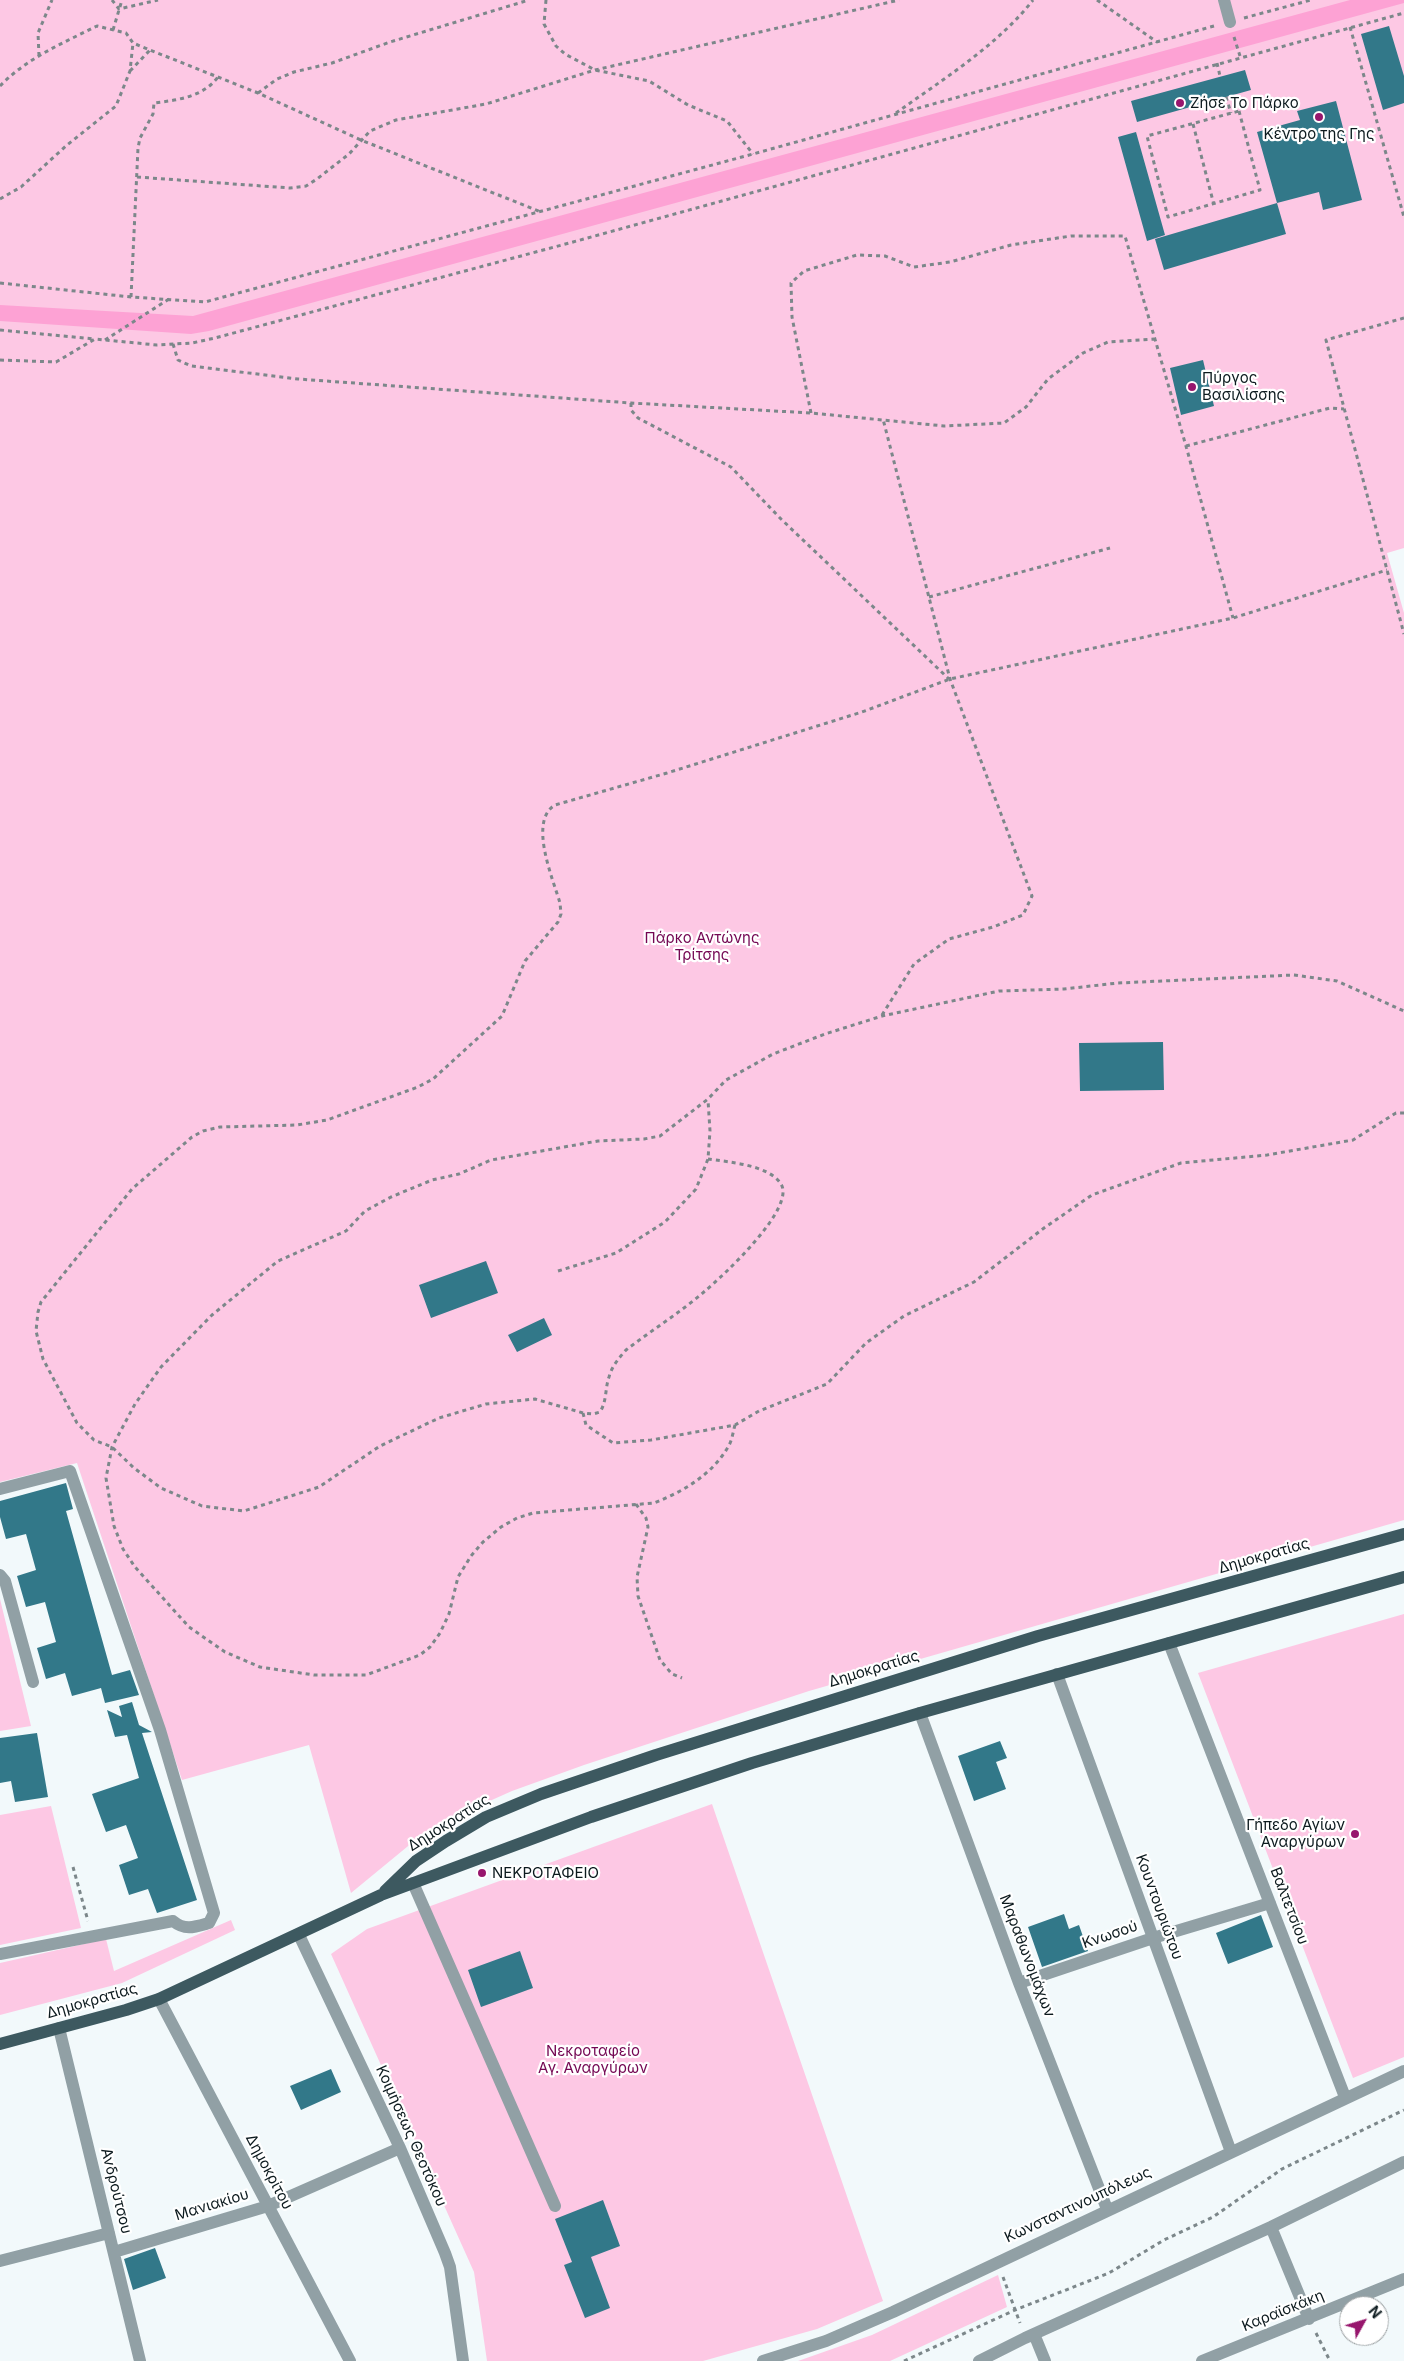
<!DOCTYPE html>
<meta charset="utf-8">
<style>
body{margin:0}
#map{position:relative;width:1404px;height:2361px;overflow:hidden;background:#f2f9fb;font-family:Inter,sans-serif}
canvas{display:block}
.north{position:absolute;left:1339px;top:2296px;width:50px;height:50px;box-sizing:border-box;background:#fff;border:1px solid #9ea3a5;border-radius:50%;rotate:51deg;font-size:14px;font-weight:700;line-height:20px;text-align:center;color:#0c1a1e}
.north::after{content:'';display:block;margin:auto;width:18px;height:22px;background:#97166d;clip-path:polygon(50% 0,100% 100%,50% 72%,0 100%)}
</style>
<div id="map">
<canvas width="1404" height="2361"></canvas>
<div class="north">N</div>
</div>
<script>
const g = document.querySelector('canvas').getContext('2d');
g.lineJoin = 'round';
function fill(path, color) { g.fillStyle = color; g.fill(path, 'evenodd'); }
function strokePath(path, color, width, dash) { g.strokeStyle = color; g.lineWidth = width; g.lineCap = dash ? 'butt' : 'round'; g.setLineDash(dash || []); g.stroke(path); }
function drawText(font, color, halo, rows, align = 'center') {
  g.font = font + ' Inter,sans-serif'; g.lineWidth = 4.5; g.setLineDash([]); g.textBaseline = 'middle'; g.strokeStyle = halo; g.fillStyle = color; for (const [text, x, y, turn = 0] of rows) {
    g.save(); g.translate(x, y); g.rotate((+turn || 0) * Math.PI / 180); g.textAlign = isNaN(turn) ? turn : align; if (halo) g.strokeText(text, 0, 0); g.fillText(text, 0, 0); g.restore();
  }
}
const green = new Path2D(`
 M0 0H1404V548L1387 553 1404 613V1520L809 1691 584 1765 512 1791 456 1816 413 1842 351 1893 309 1745 182 1780 77 1463 0 1482Z
 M0 1599 31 1726 0 1731Z
 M1404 1614V2057L1353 2078 1198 1673Z
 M712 1804 883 2301 817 2329 703 2361H487L474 2272 331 1954 367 1929Z
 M51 1806 81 1928 0 1945V1815Z
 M231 1920 235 1930 122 1983 0 2015V1963L106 1939 114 1971Z
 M998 2275 1007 2307 890 2361H798L872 2335Z`);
const water = new Path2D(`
 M1350 0H1404V3L209 331 191 334 0 321V305L193 316Z`);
const building = new Path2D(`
 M1389 26 1404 76V103L1383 110 1361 34Z
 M1245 70 1251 90 1137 122 1131 101Z
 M1336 101 1362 200 1323 210 1319 192 1277 203 1257 132 1300 120 1297 111Z
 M1136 132 1165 235 1147 241 1118 137Z
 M1277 203 1286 234 1164 270 1155 239Z
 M1203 360 1214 406 1181 415 1170 368Z
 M1163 1042 1164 1090 1080 1091 1079 1043Z
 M486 1261 498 1293 431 1318 419 1285Z
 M544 1318 552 1335 517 1352 508 1335Z
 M66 1483 73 1509 66 1511 112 1675 130 1670 139 1695 105 1703 101 1688 72 1696 65 1673 46 1679 37 1648 56 1642 45 1602 26 1607 17 1576 36 1570 26 1534 6 1539 0 1517V1501Z
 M132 1702 139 1725 152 1732 142 1733 197 1900 157 1913 148 1889 129 1895 119 1865 138 1858 126 1825 106 1832 92 1794 139 1778 127 1735 115 1737 107 1710 122 1717 119 1706Z
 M37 1733 48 1797 15 1802 11 1781 0 1783V1738Z
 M1000 1741 1007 1758 996 1762 1006 1789 974 1801 958 1756Z
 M1064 1914 1069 1929 1079 1925 1088 1951 1042 1967 1028 1927Z
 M1261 1915 1273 1947 1228 1964 1216 1933Z
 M520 1951 533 1988 481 2007 468 1970Z
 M331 2069 341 2092 301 2110 290 2086Z
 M603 2200 620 2246 591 2257 610 2308 585 2318 564 2265 572 2262 555 2219Z
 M155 2248 166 2278 133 2290 124 2259Z`);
const path = new Path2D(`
 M112 0 119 9 158 0
 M546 0 544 24 556 46 565 54 595 70 649 81 688 105 727 121 753 154
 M1097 0 1157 42
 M1244 18 1311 0
 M1350 27 1404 217
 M113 30 122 0
 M1234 37 1240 56
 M39 56 38 33 52 0
 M1217 63 1220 76
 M130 71 150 50
 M0 86C27 58 63 43 97 26L126 33 133 43 150 50 258 93 361 140 541 212
 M258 93 277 79 294 72 332 63 390 42 529 0
 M1226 97 1231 113
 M1239 111 1260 190 1168 217 1147 136Z
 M896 113C942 80 998 45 1033 0
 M1193 124 1214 205
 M137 177 290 188 306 186 317 179 349 154 370 131 396 120 486 104 595 70 899 0
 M0 199 21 187 67 145 116 106 130 71 133 43
 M0 283 131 297 205 302 753 154 1214 26
 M131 297 138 148 140 138 153 114 154 103C178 100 203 97 218 77
 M1404 318 1326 340 1404 634
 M0 330 95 339
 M105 340 169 299
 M173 344 178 360 191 366 298 379 631 403 811 413 944 426 1004 423 1026 407 1048 379 1083 353 1108 342 1154 339
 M0 360 56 362 95 339 157 345 192 343 215 338 573 242 1404 13
 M631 403V410L638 418 731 467 781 519 949 679
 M811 413 792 317 791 283 804 271 857 255 885 256 914 267 950 262 1011 245 1071 236H1125L1186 446 1233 618
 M1186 446 1330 408 1344 409
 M929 597 1110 548
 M882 1015 914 964 949 939 993 927 1023 915 1032 896 950 679 883 419
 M708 1159C729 1162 769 1165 781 1184 796 1208 724 1275 705 1291 681 1312 652 1330 626 1350 619 1358 612 1366 609 1377 605 1388 607 1401 600 1412L593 1414 583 1413 535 1399 486 1404 439 1418 380 1446 319 1487 244 1511 202 1506 161 1488 134 1468 112 1447 94 1440 77 1423 43 1359 36 1331 38 1312 41 1302 132 1189 192 1137 203 1131 220 1127 297 1125 327 1120 418 1087 433 1079 502 1016 525 961 558 922 561 914 560 903C553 879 528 821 555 805L667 773 862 712 950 679 1233 618 1387 570
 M558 1271 616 1253 665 1222 696 1189 708 1159 710 1131 708 1100
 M583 1413 586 1425 613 1443 651 1440 735 1425 759 1411 827 1384 866 1343 904 1316 974 1282 1044 1228 1092 1195 1181 1163 1267 1155 1353 1140 1396 1113H1404
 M735 1425C733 1432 732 1441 728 1447 712 1475 682 1492 654 1503L533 1513 517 1518 501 1527 483 1542 471 1556 458 1577 449 1614 440 1633 430 1647 420 1655 366 1675H314L260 1667 225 1652 189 1627 135 1567 123 1549 114 1526 106 1478 112 1447 135 1404 161 1367 212 1315 278 1261 346 1231 365 1211 391 1197 432 1180 459 1174 491 1160 598 1141 644 1139 660 1136 708 1099 726 1080 773 1054 825 1034 882 1016 999 991 1064 989 1118 983 1294 975 1337 981 1404 1011
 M636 1504 646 1518 648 1527 637 1577 638 1596 660 1660 672 1674 682 1678
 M73 1867 88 1921
 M1003 2277 1020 2323
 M1316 2333 1330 2361
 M904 2361 1015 2310 1109 2273 1164 2240 1213 2217 1282 2169 1404 2110`);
const minor = new Path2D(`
 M1224 0 1230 22
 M0 1489 70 1471 160 1730 214 1913 209 1923C195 1927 185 1931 173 1921L0 1954
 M0 1575 5 1581 33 1682
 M1169 1643 1345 2097
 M1057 1674 1231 2152
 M920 1713 1019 1983 1107 2209
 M413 1883 555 2206
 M299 1935 400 2148 445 2253 450 2267 463 2361
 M1019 1983 1153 1938 1270 1903
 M159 1999 350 2361
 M59 2028 140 2361
 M1271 2227 1309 2319
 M114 2252 268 2206 400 2148
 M0 2261 109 2233
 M1034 2334 1045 2361
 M763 2361 826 2341 893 2312 1404 2071
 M979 2361 1025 2338 1271 2227 1404 2162
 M1202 2361 1404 2279`);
const major = new Path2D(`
 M385 1891 416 1861 446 1841 486 1817 541 1794 656 1755 1038 1636 1404 1534
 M0 2044 126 2010 159 1999 381 1895 591 1817 752 1763 920 1713 1404 1577`);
const markers = [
 [1180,103,5,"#97166d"],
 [1319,117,5,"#97166d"],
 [1192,387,5,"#97166d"],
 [1355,1834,5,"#97166d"],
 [482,1873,5,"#97166d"]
];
const poiNames = [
 ["Ζήσε Το Πάρκο",1190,103],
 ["Κέντρο της Γης",1319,134,"center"],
 ["Πύργος",1202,378],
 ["Βασιλίσσης",1202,395],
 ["Γήπεδο Αγίων",1345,1825,"right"],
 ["Αναργύρων",1345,1842,"right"],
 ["ΝΕΚΡΟΤΑΦΕΙΟ",492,1873]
];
const parkNames = [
 ["Πάρκο Αντώνης",702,938],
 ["Τρίτσης",702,955],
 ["Νεκροταφείο",593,2051],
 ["Αγ. Αναργύρων",593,2068]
];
const streetNames = [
 ["Δημοκρατίας",1264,1556,-16],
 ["Δημοκρατίας",874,1669,-17],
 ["Δημοκρατίας",449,1823,-32],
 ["Βαλτετσίου",1289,1906,69],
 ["Κουντουριώτου",1159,1907,70],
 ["Κνωσού",1110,1935,-19],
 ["Μαραθωνομάχων",1027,1956,69],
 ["Δημοκρατίας",92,2001,-16],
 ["Κοιμήσεως Θεοτόκου",411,2136,66],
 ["Δημοκρίτου",269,2172,62],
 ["Ανδρούτσου",116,2191,76],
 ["Μανιακίου",212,2205,-17],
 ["Κωνσταντινουπόλεως",1078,2205,-25],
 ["Καραϊσκάκη",1283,2311,-22]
];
fill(green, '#fdc8e4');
fill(water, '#fda2d4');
fill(building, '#327889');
strokePath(path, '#7c878a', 3, [4, 4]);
strokePath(minor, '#91a0a5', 12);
strokePath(major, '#3d5960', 12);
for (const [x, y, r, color] of markers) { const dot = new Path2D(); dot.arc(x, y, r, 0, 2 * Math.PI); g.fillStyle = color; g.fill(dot); strokePath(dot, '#fff', 2); }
drawText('15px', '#0c1a1e', '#fff', poiNames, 'left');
drawText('15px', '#740753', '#fff', parkNames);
drawText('15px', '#0c1a1e', '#fff', streetNames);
</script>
